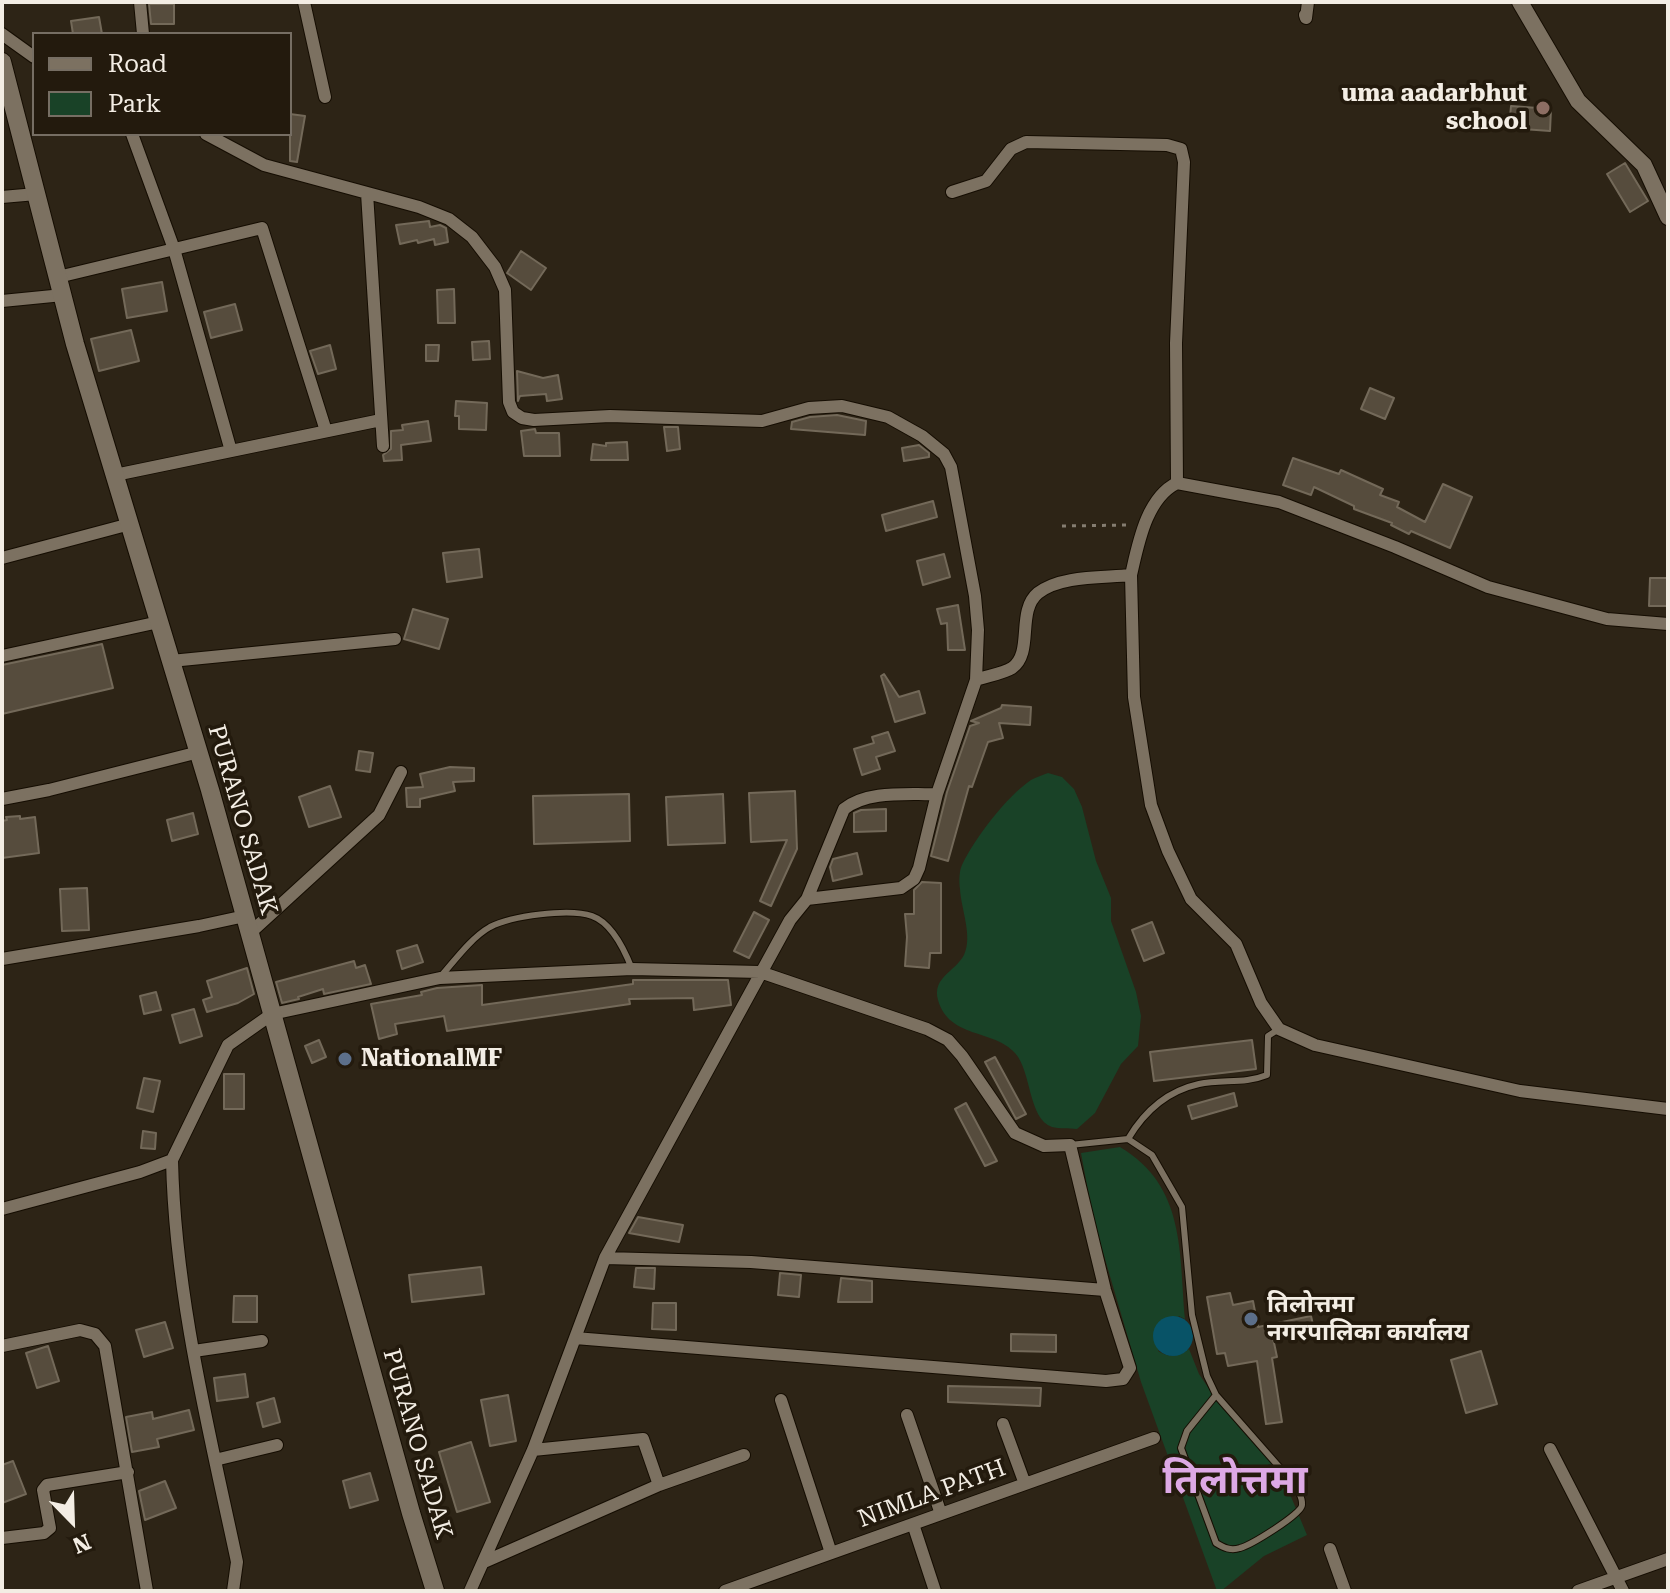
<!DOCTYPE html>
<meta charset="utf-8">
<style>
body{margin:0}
#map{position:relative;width:1670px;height:1593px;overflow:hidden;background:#2d2416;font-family:"Roboto Serif",serif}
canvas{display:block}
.frame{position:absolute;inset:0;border:4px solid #f3ede4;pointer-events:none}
.legend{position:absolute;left:32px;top:32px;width:260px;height:104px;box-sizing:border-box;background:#231a0d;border:2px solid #766e63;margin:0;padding:10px 14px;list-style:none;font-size:24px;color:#f3ede4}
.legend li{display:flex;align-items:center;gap:16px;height:40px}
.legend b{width:40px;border:2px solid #766e63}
.north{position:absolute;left:32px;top:1481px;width:80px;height:80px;-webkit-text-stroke:6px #231a0d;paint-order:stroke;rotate:157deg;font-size:22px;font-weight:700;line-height:32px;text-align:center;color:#f3ede4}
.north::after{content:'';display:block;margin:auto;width:28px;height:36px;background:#f3ede4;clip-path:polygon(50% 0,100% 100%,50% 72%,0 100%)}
</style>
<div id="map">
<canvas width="1670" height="1593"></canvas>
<div class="frame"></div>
<ul class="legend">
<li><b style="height:10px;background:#7c7161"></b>Road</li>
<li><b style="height:22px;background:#194227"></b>Park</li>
</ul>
<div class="north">N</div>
</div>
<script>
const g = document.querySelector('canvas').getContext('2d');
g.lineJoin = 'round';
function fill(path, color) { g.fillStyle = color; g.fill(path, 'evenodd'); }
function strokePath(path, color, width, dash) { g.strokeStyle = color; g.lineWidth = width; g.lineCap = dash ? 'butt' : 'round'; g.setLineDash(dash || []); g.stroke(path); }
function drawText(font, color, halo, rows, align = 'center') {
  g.font = font + ' "Roboto Serif","Noto Sans Devanagari",serif'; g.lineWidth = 7; g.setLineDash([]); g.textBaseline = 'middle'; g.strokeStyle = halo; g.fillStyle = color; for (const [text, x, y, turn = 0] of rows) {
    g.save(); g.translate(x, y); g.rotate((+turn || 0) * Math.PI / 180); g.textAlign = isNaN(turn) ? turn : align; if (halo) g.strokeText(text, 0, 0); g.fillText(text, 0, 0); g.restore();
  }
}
const green = new Path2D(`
 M1048 773 1062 777 1074 789 1082 807 1096 861 1111 898V921L1136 992 1141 1016 1138 1046 1121 1064 1095 1113 1077 1129C1069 1128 1059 1129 1052 1127 1028 1119 1032 1072 1015 1053 994 1029 949 1039 938 1000 932 977 955 972 964 955 973 936 961 909 960 889 959 882 959 871 962 865 975 838 1006 797 1031 780 1036 777 1043 775 1048 773Z
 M1120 1147C1186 1186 1179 1253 1185 1319L1179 1316 1158 1351C1168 1358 1179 1357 1189 1349L1199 1374 1220 1405 1282 1475 1307 1535 1264 1556 1221 1591H1217L1141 1382 1093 1218 1081 1153Z`);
const water = new Path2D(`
 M1153 1336a20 20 0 1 1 40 0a20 20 0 1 1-40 0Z`);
const building = new Path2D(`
 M149 4H174V24H151Z
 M99 17 102 34H73L71 21Z
 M1511 106 1551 109 1550 131 1509 128Z
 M290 114 305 116 297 162 290 161Z
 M1625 163 1648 201 1630 212 1607 174Z
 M429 221 430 227 440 225 446 228 448 242 435 245 434 239 418 243 417 240 400 244 396 225Z
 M521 251 546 268 531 290 507 273Z
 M162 282 167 311 127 318 122 289Z
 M454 289 455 323H438L437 290Z
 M235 304 242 330 211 338 204 312Z
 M131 330 139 361 99 371 91 339Z
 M489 341 490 359 473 360 472 342Z
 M330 345 336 369 318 374 310 351Z
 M426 345H439L438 361H426Z
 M517 371 543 378 558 375 562 399 547 401 546 394 520 396 518 401Z
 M1370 388 1394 398 1385 419 1361 409Z
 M456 401 487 403 486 430 459 429V416H455Z
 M837 415 866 421 865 435 791 429 792 422 810 417Z
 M428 421 431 441 401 445 402 460 384 461 383 455 391 449V431L403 430 402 425Z
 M664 427H678L680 449 667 451Z
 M535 429 536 433H559L560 456H524L521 431Z
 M627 442 628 460H591L593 444 606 446V443Z
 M919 445 929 453V457L904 461 902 448Z
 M1293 458 1339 474 1341 470 1383 489 1380 495 1399 502 1397 507 1425 522 1443 484 1472 497 1450 548 1411 531 1409 534 1391 525 1392 523 1354 509V506L1314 487 1311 495 1283 485Z
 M933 501 937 517 886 531 882 515Z
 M479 549 482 577 447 582 443 553Z
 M944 554 950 577 923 585 917 561Z
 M1650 578H1668V606H1649Z
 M958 605 965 650H948L947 623 941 624 937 609Z
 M413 609 448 619 439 649 404 639Z
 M102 644 113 688 2 714V665Z
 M884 674 899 697 919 691 925 713 895 722 881 676Z
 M1002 705 1031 707 1030 725 999 723 1003 738 988 742 972 787 969 786 948 861 931 856 947 792 970 726 979 723 971 721 1001 708Z
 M888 732 895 751 876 757 880 769 862 775 854 749 874 743 872 737Z
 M359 751 373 753 370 772 356 770Z
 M450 767 474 768V781L453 782 455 791 420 799V807H407L406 788 423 787 420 774Z
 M330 786 341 817 309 827 299 797Z
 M795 791 797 849 771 906 760 901 787 840 751 842 749 793Z
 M629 794 630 841 534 844 533 796Z
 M723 794 725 843 668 845 666 797Z
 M886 809V831L854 832V813L861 810Z
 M193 813 198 834 172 841 167 820Z
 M20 816V819L35 817 39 853 2 858V821L7 820 6 817Z
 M857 853 862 874 833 881 830 867 833 859Z
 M922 882 941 883V953H930L929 968 905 966 907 937 905 914H914V890Z
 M87 888 89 930 62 931 60 889Z
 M754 912 769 920 749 958 734 951Z
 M1152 922 1164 953 1144 961 1132 930Z
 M417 945 423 962 402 969 397 951Z
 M354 961 356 968 365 965 371 984 324 994 323 989 298 997 299 999 282 1003 276 982Z
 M247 968 254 994 238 1003 207 1012 203 1000 212 997 207 981Z
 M633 980H728L731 1005 694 1010 693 998 629 999 630 1004 447 1031 444 1016 395 1024 397 1034 379 1039 371 1004 422 995 421 992 437 988 482 985V1005L633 984Z
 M156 992 161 1010 144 1014 140 996Z
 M194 1009 202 1036 180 1043 172 1015Z
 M319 1040 326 1057 312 1063 305 1046Z
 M1252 1040 1256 1069 1154 1081 1150 1052Z
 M995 1057 1026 1114 1016 1119 985 1062Z
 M224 1074H244V1109H224Z
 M144 1078 160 1081 153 1112 137 1108Z
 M1234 1093 1237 1106 1192 1119 1188 1106Z
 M966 1103 997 1161 985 1166 955 1109Z
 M143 1131 156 1133 155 1149 141 1148Z
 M638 1217 683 1225 679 1242 629 1233Z
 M481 1267 484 1294 412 1302 409 1275Z
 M636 1268H655L654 1289 634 1287Z
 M780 1273 801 1275 799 1297 778 1295Z
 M841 1278 872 1281V1302H838Z
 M1230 1293 1233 1305 1253 1301 1258 1327 1311 1316 1314 1329 1273 1338 1277 1357 1272 1358 1282 1422 1266 1424 1257 1361 1228 1366 1225 1353 1217 1354 1207 1297Z
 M234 1296H257V1322H233Z
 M653 1303H676V1330L652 1329Z
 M165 1322 173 1348 144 1357 136 1330Z
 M1011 1334 1056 1335V1352L1011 1351Z
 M48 1346 59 1381 37 1388 26 1353Z
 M1481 1351 1497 1404 1466 1413 1451 1360Z
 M245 1374 248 1397 217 1401 214 1378Z
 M948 1386 1041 1388 1040 1406 948 1402Z
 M508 1395 516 1441 490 1446 481 1400Z
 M274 1398 280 1422 263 1427 257 1403Z
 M189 1410 194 1430 157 1439 159 1447 132 1452 126 1417 152 1412 153 1419Z
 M471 1442 490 1502 457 1512 439 1452Z
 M13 1461 26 1494 2 1503V1465Z
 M370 1473 378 1500 350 1508 343 1481Z
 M165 1481 176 1508 145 1520 139 1491Z`);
const path = new Path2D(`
 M1062 526 1130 525`);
const service = new Path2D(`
 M442 975C455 960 472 937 490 927 511 916 569 908 592 916 612 923 625 951 632 969
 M1128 1139C1144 1112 1167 1091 1199 1084 1222 1079 1245 1084 1267 1075L1268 1036 1279 1029
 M1070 1145 1128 1139 1152 1155 1182 1207 1192 1315 1207 1376 1216 1395 1288 1477C1294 1484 1303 1495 1302 1505 1302 1514 1251 1545 1240 1548 1231 1551 1224 1548 1216 1543L1181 1448 1187 1431 1216 1395`);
const minor = new Path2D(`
 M140 2 143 34
 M304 2 325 97
 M1305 15 1306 18 1308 2
 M2 34 34 57
 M132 134 174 249 231 451
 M206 134 264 165 419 207 449 219 472 237 495 267 505 290 509 402 513 412 522 418 534 420 610 416 762 421 809 408 842 406 888 417 922 436 944 454 951 467 975 596 978 630 976 680 937 794 919 868 914 879 901 888 807 899 790 920 605 1258 533 1450 470 1591
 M952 192 986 181 1011 149 1026 142 1167 145 1181 149 1184 162 1176 343 1177 483
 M367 193 383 446
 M2 197 36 194
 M58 277 262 228 326 431
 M2 301 63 295
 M115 475 381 420
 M2 558 130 524
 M1131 575 1134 697 1151 805 1168 851 1191 899 1236 944 1261 1003 1279 1029 1315 1045 1520 1091 1668 1109
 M2 656 159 622
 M171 661 395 639
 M976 680C986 676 1002 674 1012 668 1034 653 1016 611 1038 593 1061 575 1103 578 1131 575 1138 545 1146 498 1177 483L1279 502 1395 547 1488 587 1607 619 1668 624
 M2 799 49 790 199 752
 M807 899 844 809C868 790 907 795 937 794
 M250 933 379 815 401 772
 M2 959 199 926 245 916
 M172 1160C175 1296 209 1430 237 1562L233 1591
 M2 1209 140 1172 172 1160 228 1045 272 1014 440 978 632 969 760 972 927 1029 948 1040 962 1056 1015 1133 1044 1146 1070 1145 1105 1290 1130 1368 1123 1379 1106 1381 575 1338
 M605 1258 751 1262 1105 1290
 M2 1346 80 1330 95 1334 105 1346 147 1591
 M194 1351 262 1341
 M781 1400 831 1553
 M907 1415 941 1514
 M1003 1424 1025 1484
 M1550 1449 1623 1591
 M533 1450 643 1439 659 1485
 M215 1460 277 1445
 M913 1524 935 1591
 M2 1538 44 1533 50 1528 43 1490 47 1485 128 1472
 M1330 1549 1345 1591
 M484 1562 659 1485 744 1455
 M725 1591 1154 1438
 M1578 1591 1668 1559`);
const tertiary = new Path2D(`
 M1520 2 1578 101 1644 165 1668 217`);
const secondary = new Path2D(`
 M2 62 75 344 210 790 411 1513 435 1591`);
const markers = [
 [1543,108,8,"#8d6e63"],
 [345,1059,8,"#5c6f8a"],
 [1251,1319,8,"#5c6f8a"]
];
const poiNames = [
 ["uma aadarbhut",1527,94,"right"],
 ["school",1527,122,"right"],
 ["NationalMF",361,1059],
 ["तिलोत्तमा",1267,1305],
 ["नगरपालिका कार्यालय",1267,1333]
];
const streetNames = [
 ["PURANO SADAK",242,820,74],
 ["PURANO SADAK",417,1444,74],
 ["NIMLA PATH",932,1494,-20]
];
const townNames = [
 ["तिलोत्तमा",1235,1481]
];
fill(green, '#194227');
fill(water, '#085367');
fill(building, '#564c3d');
strokePath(building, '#736959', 2);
strokePath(service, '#150d02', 8);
strokePath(minor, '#150d02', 14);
strokePath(tertiary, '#150d02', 18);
strokePath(secondary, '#150d02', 20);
strokePath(path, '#857d71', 3, [4, 6]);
strokePath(service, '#7c7161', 6);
strokePath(minor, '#7c7161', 12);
strokePath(tertiary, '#7c7161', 16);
strokePath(secondary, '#7c7161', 18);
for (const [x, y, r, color] of markers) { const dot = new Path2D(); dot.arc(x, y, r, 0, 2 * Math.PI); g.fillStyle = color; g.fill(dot); strokePath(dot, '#231a0d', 3); }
drawText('bold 24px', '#f3ede4', '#231a0d', poiNames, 'left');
drawText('24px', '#f3ede4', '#231a0d', streetNames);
drawText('bold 40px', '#dda9e5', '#231a0d', townNames);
</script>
